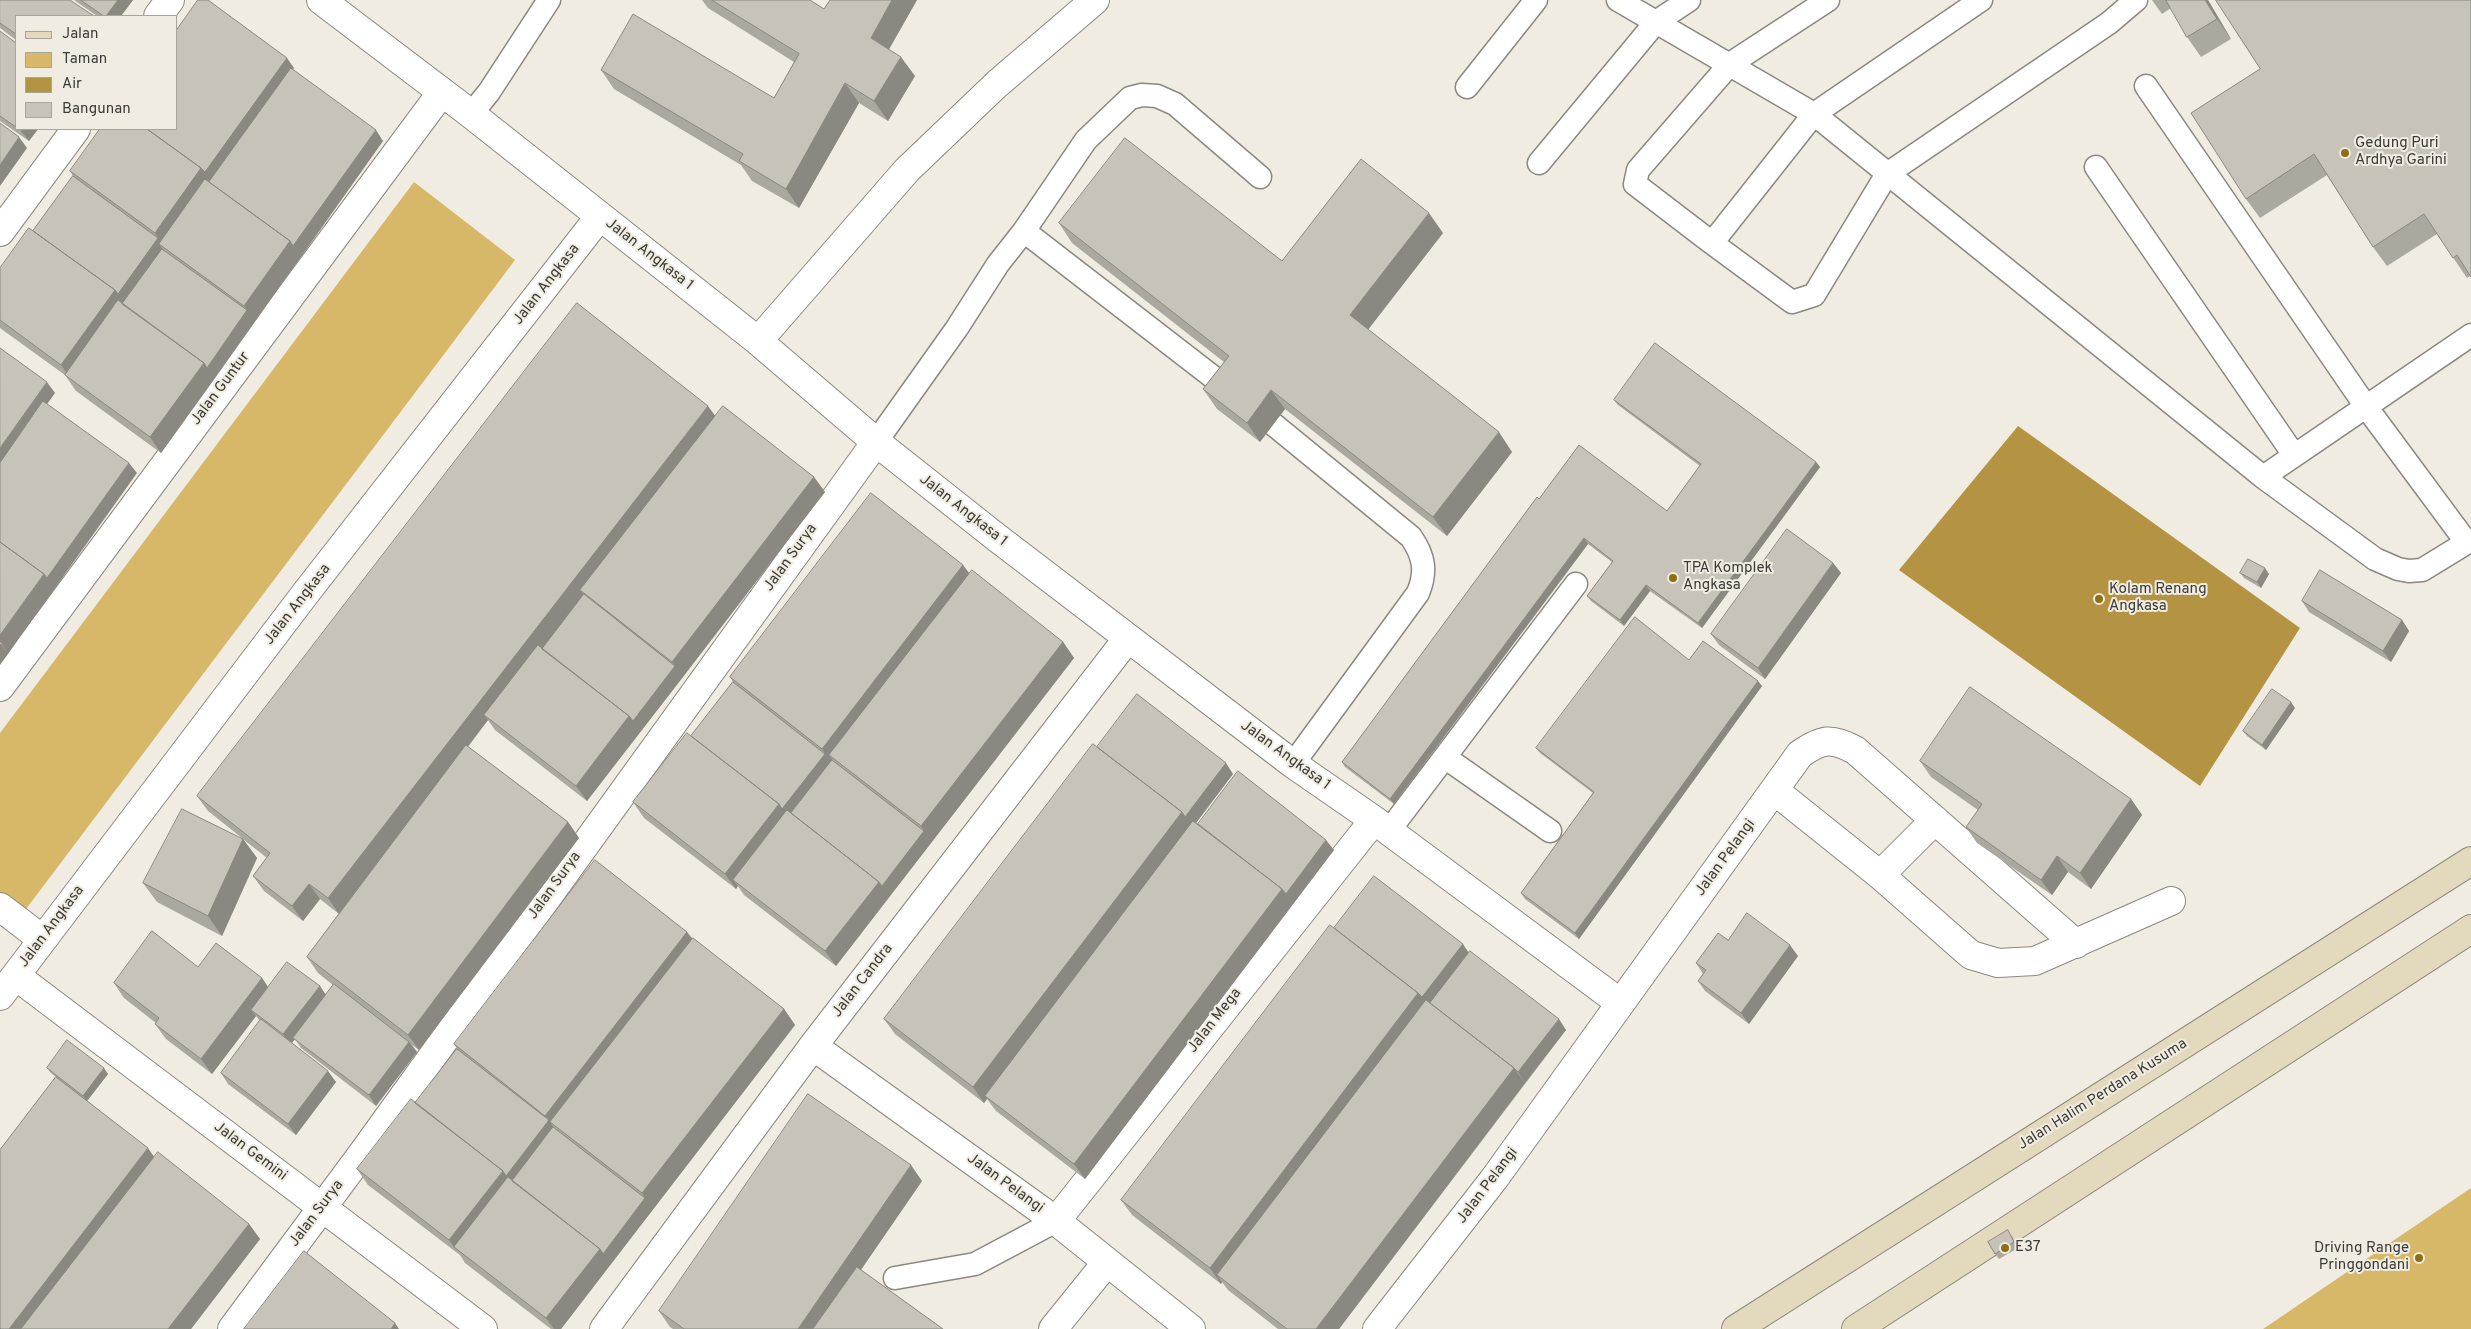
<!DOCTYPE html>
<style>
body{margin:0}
#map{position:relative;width:2471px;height:1329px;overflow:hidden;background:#f1ece2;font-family:Overpass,sans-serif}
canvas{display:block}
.legend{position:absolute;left:15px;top:15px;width:162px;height:115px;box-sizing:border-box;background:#f1ece2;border:1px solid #a8a59d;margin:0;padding:6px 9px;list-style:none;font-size:15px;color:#3b3a36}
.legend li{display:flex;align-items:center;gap:10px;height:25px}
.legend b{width:25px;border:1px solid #a8a59d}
</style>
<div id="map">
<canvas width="2471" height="1329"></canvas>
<ul class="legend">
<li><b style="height:6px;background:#e3dabe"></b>Jalan</li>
<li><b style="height:14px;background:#d7b768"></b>Taman</li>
<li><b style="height:14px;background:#b49442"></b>Air</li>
<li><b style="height:14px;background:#c7c3b9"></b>Bangunan</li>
</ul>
</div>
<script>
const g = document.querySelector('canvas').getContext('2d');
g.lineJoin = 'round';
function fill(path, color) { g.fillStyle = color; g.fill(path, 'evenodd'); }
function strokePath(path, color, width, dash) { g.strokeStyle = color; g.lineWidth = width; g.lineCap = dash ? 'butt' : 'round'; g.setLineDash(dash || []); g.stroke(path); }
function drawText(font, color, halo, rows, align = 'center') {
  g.font = font + ' Overpass,sans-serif'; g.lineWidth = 4; g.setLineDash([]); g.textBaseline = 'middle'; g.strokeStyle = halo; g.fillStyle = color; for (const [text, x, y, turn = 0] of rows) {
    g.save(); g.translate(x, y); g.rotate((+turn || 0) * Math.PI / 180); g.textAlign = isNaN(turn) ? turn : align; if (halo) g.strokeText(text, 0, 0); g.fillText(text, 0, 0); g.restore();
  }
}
const green = new Path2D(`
 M414 182 515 260 23 913 0 895V733Z
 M2471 1188V1329H2263Z`);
const water = new Path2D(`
 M2018 426 2300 628 2200 786 1899 570Z`);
const lane = new Path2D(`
 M1618 0 1814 114 2263 477 2375 559 2398 569 2409 571 2422 570 2471 540
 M1828 0 1730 64 1638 170 1635 184 1712 243 1814 114 1981 0
 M2146 86 2367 408 2467 543
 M1467 87 1536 0
 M471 114 489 92 549 0
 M1539 163 1656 22 1689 0
 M2096 167 2294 455
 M1024 231 1086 140 1130 98 1142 95 1157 96 1175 104 1260 177
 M1712 243 1792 302 1814 295 1887 174 2109 23 2136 0
 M1273 424 1411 537C1424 556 1427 571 1418 593L1293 764
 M876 442 957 328 998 264 1024 231 1231 391
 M2263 477 2471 335
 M1446 758 1550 831
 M1388 832 1576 584
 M895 1278 975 1264 1056 1221`);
const street = new Path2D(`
 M321 0 471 114 758 341 876 442 996 537 1293 764 1374 820 1619 1002
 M158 16 170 0
 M0 232 76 129
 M758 341 907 170 997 84 1095 0
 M0 687 442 92
 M1775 791 1880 875 1971 955 1998 963 2035 961 2171 901
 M1880 875 1935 820
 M0 907 42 939
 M16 976 483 1329
 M0 996 305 594 600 216
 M813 1046 1056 1221 1191 1329
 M1056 1221 1374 820
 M232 1329 362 1154 876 442
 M604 1329 813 1046 1128 638
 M1053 1329 1107 1262
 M1377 1329 1494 1179 1800 754C1822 739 1831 737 1855 750L2076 944`);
const secondary = new Path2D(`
 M1736 1329 2471 861
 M1856 1329 2471 929`);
const wall = new Path2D(`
 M0 0 16 16V40L0 28Z
 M74 0H133L121 16H97Z
 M702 0H810L824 9 830 0H917L889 49 915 76 888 121 859 103 799 208 752 181 741 165 614 89 601 70 774 98 794 62 708 8Z
 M2152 0H2208L2231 39 2201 57 2187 37 2171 8 2162 14Z
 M2471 0 2470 276 2467 278 2437 234 2387 266 2373 247 2327 175 2260 218 2246 199 2260 69Z
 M0 31 16 43V129H38L29 141 0 121Z
 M294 68 293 70 383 141 215 378 161 453 76 391 65 375 0 328V268L33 231 73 176 70 171Z
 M1059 223 1282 261 1443 233 1368 329 1512 452 1447 536 1285 409 1260 442 1217 409 1203 389 1224 362 1072 243Z
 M1614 400 1816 462 1820 467 1702 628 1650 591 1624 626 1591 601 1587 596 1612 562 1588 544 1394 804 1345 767 1342 762 1539 499 1667 511 1700 466 1618 405Z
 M715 415 814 477 825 492 587 801 495 730 488 720 468 747 568 822 579 838 419 1050 412 1045 417 1052 376 1106 301 1048 295 1039 292 1043 336 1082 296 1135 228 1084 221 1073 260 1021 256 1016 212 1074 166 1039 155 1024 156 1023 124 998 114 983 198 967 262 978 268 987 320 986 326 995 333 985 318 973 307 957 339 914 320 899 303 921 264 891 253 876 267 858 243 839 257 858 222 936 157 902 143 883 242 838 208 811 197 796Z
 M1833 563 1841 573 1765 679 1719 645 1711 634Z
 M963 565 969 573 1063 642 1074 658 836 966 744 895 738 886 736 889 644 818 633 802 691 736 733 682 730 677Z
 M2240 573 2269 574 2261 588 2244 578Z
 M2302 601 2402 620 2409 631 2391 662 2309 612Z
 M1689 660 1762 686 1579 939 1525 899 1521 893 1593 793 1540 753 1536 748Z
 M2295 708 2266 750 2247 736 2243 731Z
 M1097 747 1233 774 1196 823 1198 824 1334 850 1085 1179 996 1111 987 1099 984 1103 895 1034 884 1019Z
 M1920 761 2131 799 2142 815 2091 889 2068 872 2052 895 1977 843 1966 827 1978 810 1931 777Z
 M1334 928 1469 952 1566 1030 1339 1329H1278L1228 1290 1222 1282 1221 1284 1132 1215 1121 1200Z
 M687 932 692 938 784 1009 795 1025 561 1329H551L465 1263 460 1255 368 1185 357 1169 415 1103 457 1049 454 1044Z
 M1728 940 1798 956 1749 1024 1705 991 1698 981 1703 974 1696 963Z
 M47 1068 108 1074 87 1101 154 1158 249 1224 260 1239 191 1329H0V1150L56 1077 51 1073Z
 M922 1181 861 1270 943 1329H673L670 1327 659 1311Z
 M2012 1236 2018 1248 1999 1259 1995 1254Z`);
const shadedWall = new Path2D(`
 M118 0H133L121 16H106Z
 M892 0H917L884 58 871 38Z
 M2205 0H2208L2231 39 2217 19Z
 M901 57 915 76 888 121 874 101Z
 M287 58 294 68 211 185 159 244 164 251 72 380 61 365 115 290 158 238 155 233 201 168Z
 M845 83 859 103 799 208 786 189Z
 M23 129H38L29 141 21 131Z
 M376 130 383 141 215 378 161 453 150 437 204 363 247 310 244 306 290 241Z
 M19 137 27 148 0 186V165Z
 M1429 213 1443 233 1364 335 1350 315Z
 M47 382 55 393 0 470V448Z
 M1271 390 1285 409 1260 442 1247 423Z
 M708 406 719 421 580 590 585 596 490 719 484 715 488 720 339 914 328 898Z
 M1499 432 1512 452 1447 536 1433 517Z
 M1816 462 1820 467 1702 628 1698 623Z
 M129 463 137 473 8 654 0 642V635L44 574Z
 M814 477 825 492 683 677 672 662Z
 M1584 538 1588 544 1394 804 1390 799Z
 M1833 563 1841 573 1765 679 1758 668Z
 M963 565 974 580 829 755 834 762 832 765 822 749Z
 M2265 568 2269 574 2261 588 2257 582Z
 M1646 585 1650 591 1624 626 1620 620Z
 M2402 620 2409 631 2391 662 2383 651Z
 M1063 642 1074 658 836 966 825 951 879 882 924 831 921 826Z
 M1 643 8 654 0 665V644Z
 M675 666 683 677 587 801 576 786 629 716Z
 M1758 681 1762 686 1579 939 1575 933Z
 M2291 702 2295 708 2266 750 2262 745Z
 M825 754 832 765 792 816 733 880 738 886 736 889 725 874 779 804Z
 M1226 763 1233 774 988 1098 985 1096 987 1099 984 1103 973 1087 1182 812Z
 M2131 799 2142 815 2091 889 2080 873Z
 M568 822 579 838 419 1050 408 1035Z
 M243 839 257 858 222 936 208 916Z
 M1326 840 1334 850 1085 1179 1074 1164 1282 889Z
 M2057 856 2068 872 2052 895 2041 880Z
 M309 884 320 899 303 921 292 906Z
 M687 932 698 947 550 1122 556 1131 454 1247 460 1256 449 1240 503 1171 549 1120 545 1116Z
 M1463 944 1470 955 1217 1275 1222 1282 1221 1284 1210 1268 1418 993Z
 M1790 945 1798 956 1749 1024 1741 1013Z
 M262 978 272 993 251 1010 256 1016 212 1074 201 1059Z
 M320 986 327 997 293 1038 295 1039 290 1045 283 1034Z
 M784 1009 795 1025 561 1329H554L546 1318 600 1249 645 1198 642 1193Z
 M1559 1019 1566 1030 1525 1083 1518 1072Z
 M409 1042 417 1052 376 1106 369 1095Z
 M104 1068 108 1074 87 1101 83 1096Z
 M1514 1068 1525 1083 1339 1329H1316Z
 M328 1071 336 1082 296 1135 288 1124Z
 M148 1148 159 1164 32 1329H9Z
 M911 1165 922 1181 820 1329H798Z
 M249 1224 260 1239 191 1329H168Z
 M395 1323 399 1329H391Z`);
const building = new Path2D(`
 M0 0H70L94 16H16V34L0 23Z
 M81 0H118L106 16H104Z
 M198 0H208L287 58 205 172 201 168 147 129H176V31Z
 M712 0H810L824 9 830 0H892L871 38 901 57 874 101 845 83 786 189 739 161 743 154 601 70 633 14 774 98 799 54Z
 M2166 0H2205L2217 19 2187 37Z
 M2216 0H2471V277L2457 255 2453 258 2424 214 2373 247 2314 154 2246 199 2191 113 2260 69Z
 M0 31 16 43V127L0 116Z
 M291 68 376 130 293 246 290 241 209 182Z
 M0 123 19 137 0 165Z
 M100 129H147L201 168 155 233 70 171Z
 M1125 138 1282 261 1361 159 1429 213 1350 315 1499 432 1433 517 1271 390 1247 423 1203 389 1229 356 1059 223Z
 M73 176 158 238 118 294 115 290 33 231Z
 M205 179 290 241 244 306 159 244Z
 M29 228 115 290 61 365 0 320V268Z
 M162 249 247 310 207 368 204 363 122 304Z
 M118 300 204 363 150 437 65 375Z
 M577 303 708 406 328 898 309 884 292 906 253 876 270 853 197 796Z
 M1655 343 1816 462 1698 623 1646 585 1620 620 1587 596 1613 561 1584 538 1390 799 1342 762 1537 497 1539 499 1579 445 1667 511 1701 464 1614 400Z
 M0 348 47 382 0 448Z
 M43 401 129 463 47 578 44 574 0 542V463Z
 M723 406 814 477 672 662 580 590Z
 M871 493 963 565 822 749 730 677Z
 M1787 529 1833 563 1758 668 1711 634Z
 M0 542 44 574 0 635Z
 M2248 559 2265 568 2257 582 2240 573Z
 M972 570 1063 642 921 826 829 755Z
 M2320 570 2402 620 2383 651 2302 601Z
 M584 594 675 666 633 721 629 716 542 649Z
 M1635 617 1689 660 1703 641 1758 681 1575 933 1521 893 1594 792 1536 748Z
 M538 645 629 716 576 786 484 715Z
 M733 682 825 754 782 809 779 804 691 736Z
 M1970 687 2131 799 2080 873 2057 856 2041 880 1966 827 1982 804 1920 761Z
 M2272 689 2291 702 2262 745 2243 731Z
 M1137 694 1226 763 1185 817 1182 812 1097 747Z
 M687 733 779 804 725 874 633 802Z
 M1093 744 1182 812 973 1087 884 1019Z
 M466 745 568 822 408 1035 307 957Z
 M832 760 924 831 882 886 879 882 791 813Z
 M1238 771 1326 840 1286 894 1282 889 1198 824Z
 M182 809 243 839 208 916 143 883Z
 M787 810 879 882 825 951 733 880Z
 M1193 821 1282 889 1074 1164 985 1096Z
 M595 860 687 932 545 1116 454 1044Z
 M1374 876 1463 944 1422 997 1418 993 1334 928Z
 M1747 913 1790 945 1741 1013 1698 981 1706 970 1696 963 1718 933 1728 940Z
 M1330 925 1418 993 1210 1268 1121 1200Z
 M152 931 198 967 216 943 262 978 201 1059 155 1024 159 1018 114 983Z
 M693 938 784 1009 642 1193 550 1122Z
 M1470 951 1559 1019 1518 1072 1514 1068 1430 1003Z
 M287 962 320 986 283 1034 251 1010Z
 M334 984 409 1042 369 1095 293 1038Z
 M1426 1000 1514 1068 1316 1329H1287L1217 1275Z
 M261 1019 328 1071 288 1124 221 1073Z
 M67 1040 104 1068 83 1096 47 1068Z
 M457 1049 549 1120 506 1176 503 1171 415 1103Z
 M56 1077 148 1148 9 1329H1L0 1328V1150Z
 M808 1094 911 1165 798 1329H684L659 1311Z
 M411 1099 503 1171 449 1240 357 1169Z
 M553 1127 645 1198 603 1254 600 1249 512 1181Z
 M158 1152 249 1224 168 1329H21Z
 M508 1177 600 1249 546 1318 454 1247Z
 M2008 1230 2014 1242 1995 1254 1988 1242Z
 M304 1251 395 1323 391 1329H244Z
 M857 1267 943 1329H813Z`);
const markers = [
 [2345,153,5,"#8e6f13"],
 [1673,578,5,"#8e6f13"],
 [2099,599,5,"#8e6f13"],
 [2005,1248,5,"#8e6f13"],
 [2419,1258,5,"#8e6f13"]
];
const poiNames = [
 ["Gedung Puri",2355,144],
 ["Ardhya Garini",2355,161],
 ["TPA Komplek",1683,569],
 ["Angkasa",1683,586],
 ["Kolam Renang",2109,590],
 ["Angkasa",2109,607],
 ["E37",2015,1248],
 ["Driving Range",2409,1249,"right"],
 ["Pringgondani",2409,1266,"right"]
];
const streetNames = [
 ["Jalan Angkasa 1",649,255,38],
 ["Jalan Angkasa",547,285,-52],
 ["Jalan Guntur",221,389,-53],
 ["Jalan Angkasa 1",963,511,38],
 ["Jalan Surya",791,558,-54],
 ["Jalan Angkasa",298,605,-52],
 ["Jalan Angkasa 1",1285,756,36],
 ["Jalan Pelangi",1726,858,-54],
 ["Jalan Surya",555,886,-54],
 ["Jalan Angkasa",52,927,-53],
 ["Jalan Candra",863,981,-52],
 ["Jalan Mega",1215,1021,-52],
 ["Jalan Halim Perdana Kusuma",2103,1095,-32],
 ["Jalan Gemini",250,1152,37],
 ["Jalan Pelangi",1005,1184,36],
 ["Jalan Pelangi",1488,1186,-53],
 ["Jalan Surya",317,1214,-53]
];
fill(green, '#d7b768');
fill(water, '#b49442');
strokePath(lane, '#8c887f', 25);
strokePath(street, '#8c887f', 30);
strokePath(secondary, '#8c887f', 30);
strokePath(lane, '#fff', 22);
strokePath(street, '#fff', 28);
strokePath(secondary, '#e3dabe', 28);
fill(wall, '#aba89f');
fill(shadedWall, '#8b8882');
fill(building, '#c7c3b9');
strokePath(building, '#8b8882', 1);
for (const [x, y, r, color] of markers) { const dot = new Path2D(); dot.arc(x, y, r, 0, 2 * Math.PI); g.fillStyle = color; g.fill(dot); strokePath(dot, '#f1ece2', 2); }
drawText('15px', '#3b3a36', '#f1ece2', poiNames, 'left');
drawText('15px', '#3b3a36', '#f1ece2', streetNames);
</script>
